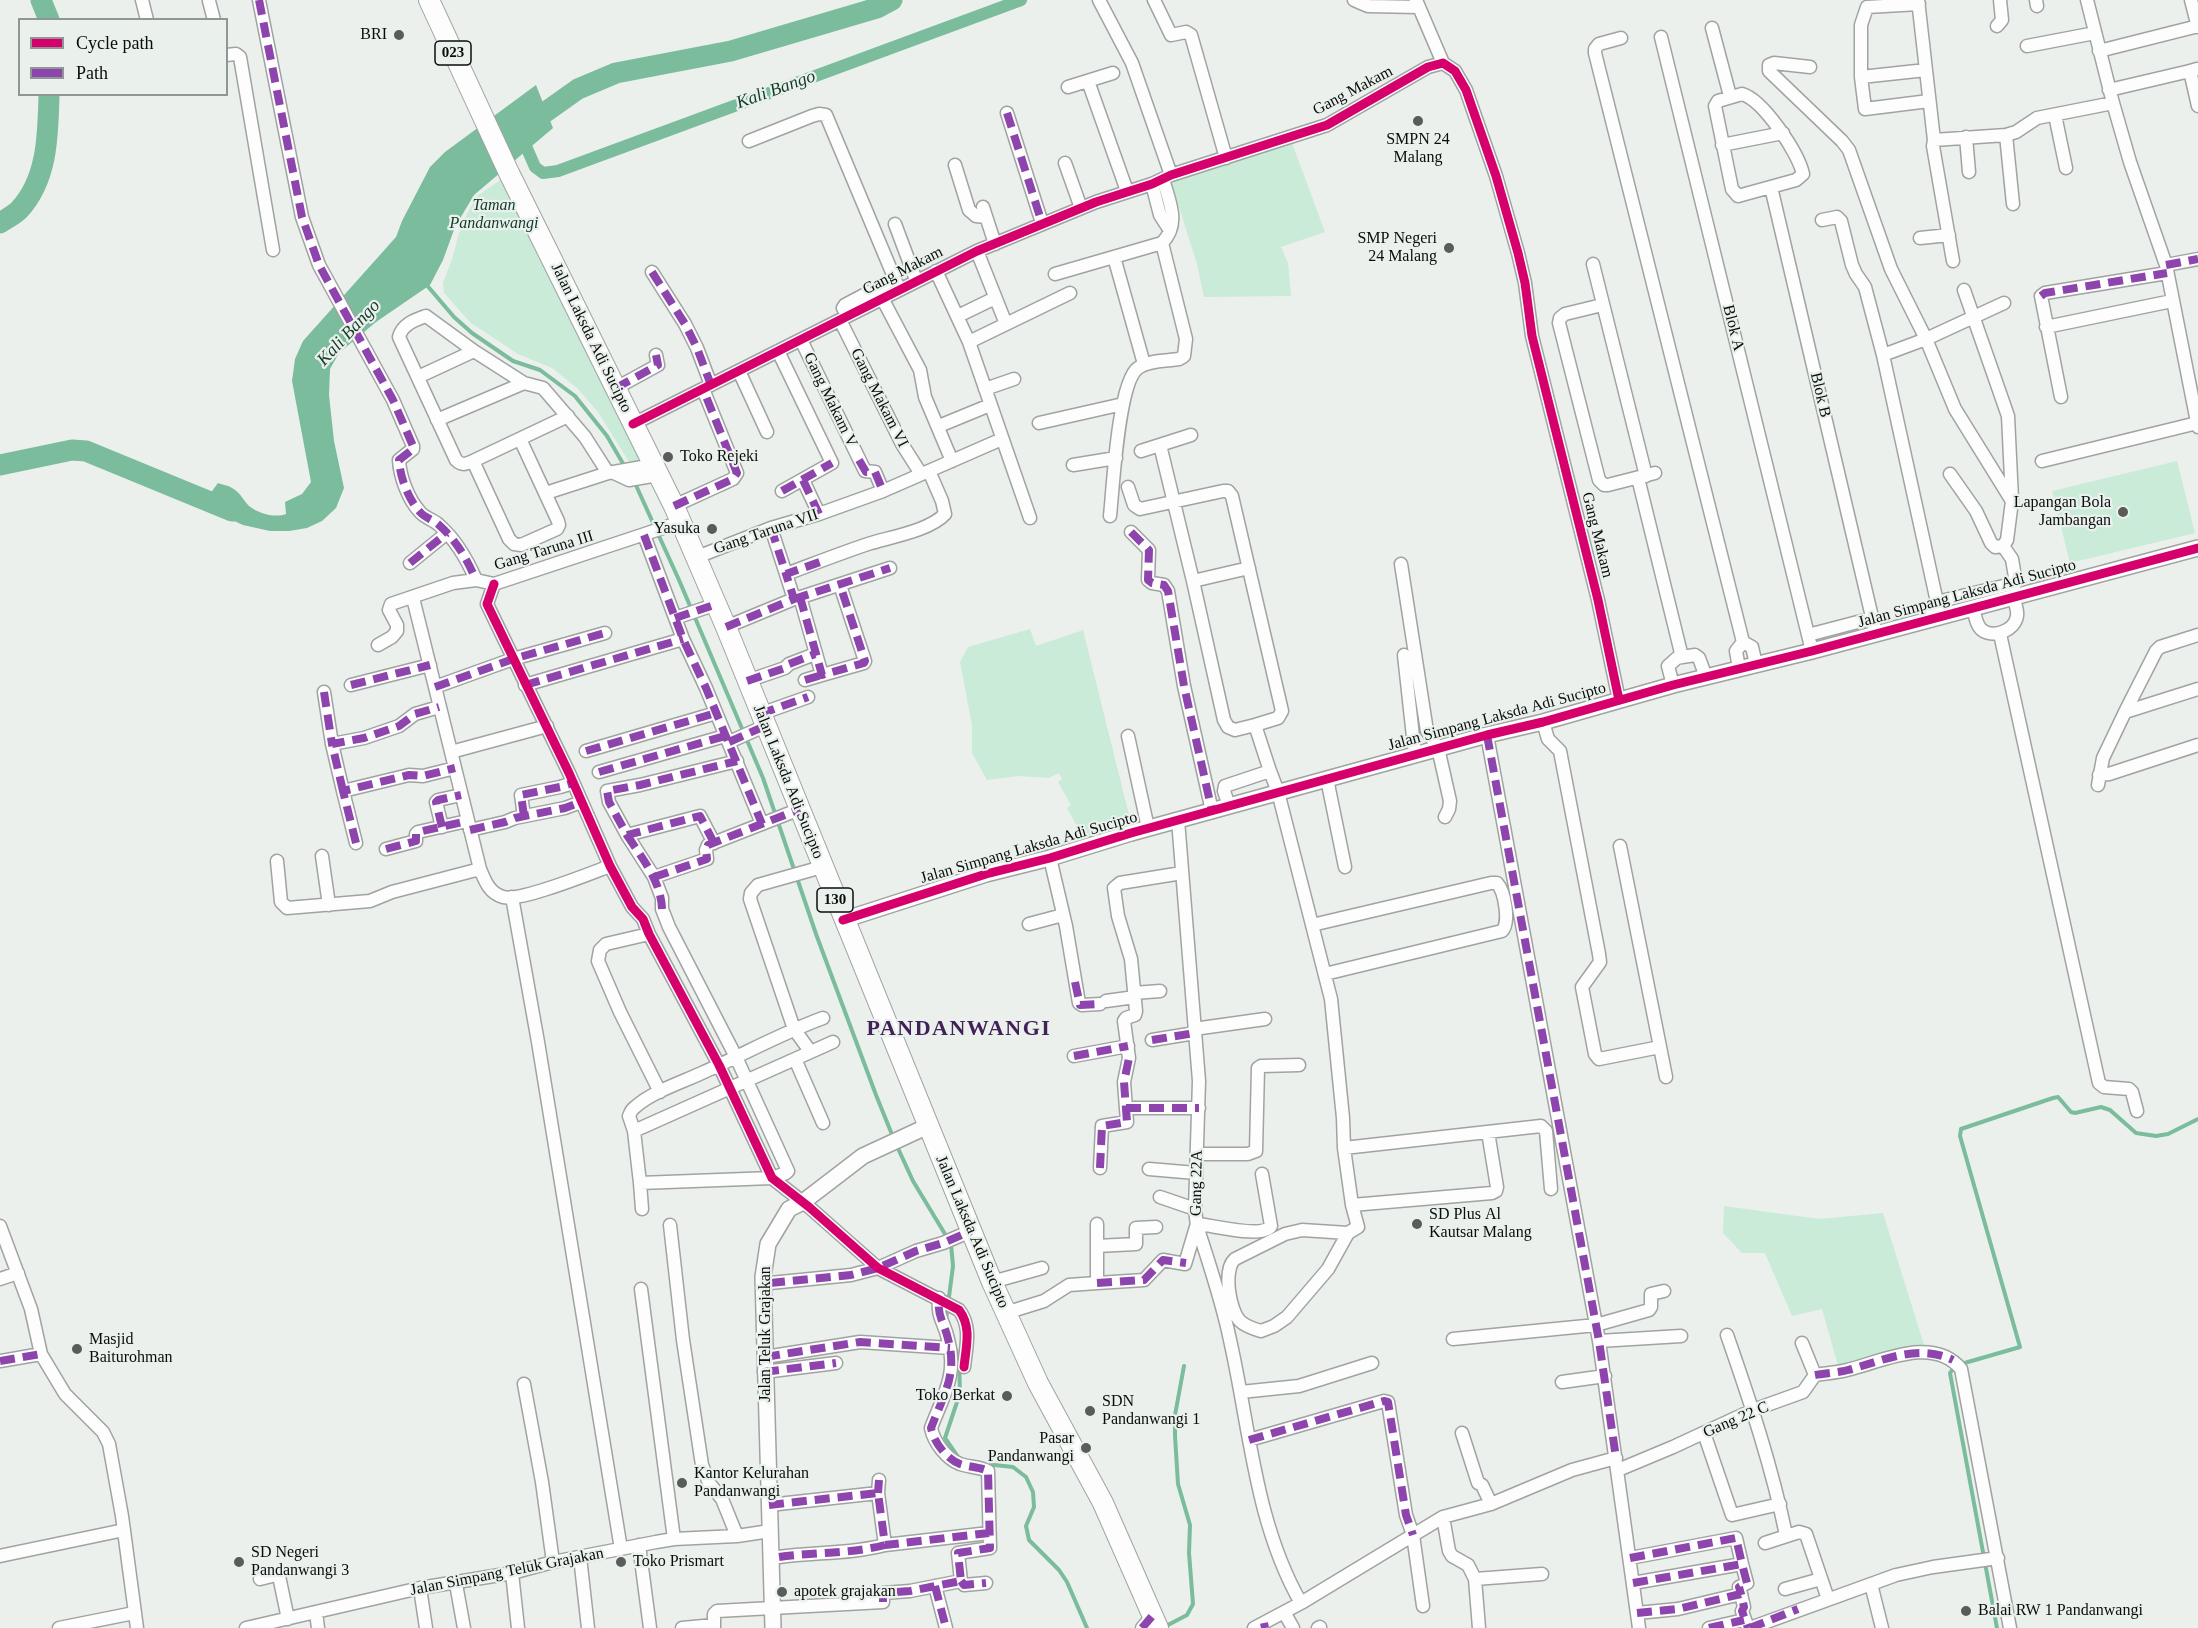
<!DOCTYPE html>
<style>
body{margin:0}
#map{position:relative;width:2198px;height:1628px;overflow:hidden;background:#ebf0ed;font-family:"Times New Roman",serif}
canvas{display:block}
.legend{position:absolute;left:18px;top:18px;width:210px;height:78px;box-sizing:border-box;background:#eaf1ed;border:2px solid #909693;margin:0;padding:8px 10px;list-style:none;font-size:18px;color:#0a0d0b}
.legend li{display:flex;align-items:center;gap:12px;height:30px}
.legend b{width:30px;border:2px solid #909693}
</style>
<div id="map">
<canvas width="2198" height="1628"></canvas>
<ul class="legend">
<li><b style="height:8px;background:#d6006c"></b>Cycle path</li>
<li><b style="height:8px;background:#8e44ad"></b>Path</li>
</ul>
</div>
<script>
const g = document.querySelector('canvas').getContext('2d');
g.lineJoin = 'round';
function fill(path, color) { g.fillStyle = color; g.fill(path, 'evenodd'); }
function strokePath(path, color, width, dash) { g.strokeStyle = color; g.lineWidth = width; g.lineCap = dash ? 'butt' : 'round'; g.setLineDash(dash || []); g.stroke(path); }
function drawText(font, color, halo, rows, align = 'center') {
  g.font = font + ' "Times New Roman",serif'; g.lineWidth = 4.5; g.setLineDash([]); g.textBaseline = 'middle'; g.strokeStyle = halo; g.fillStyle = color; for (const [text, x, y, turn = 0] of rows) {
    g.save(); g.translate(x, y); g.rotate((+turn || 0) * Math.PI / 180); g.textAlign = isNaN(turn) ? turn : align; if (halo) g.strokeText(text, 0, 0); g.fillText(text, 0, 0); g.restore();
  }
}
const green = new Path2D(`
 M1292 143 1325 232 1281 247 1288 263 1291 296 1204 297 1197 264 1171 182 1178 177Z
 M503 178 644 463 631 465 598 412 577 388 552 368 518 354 471 323 444 293 443 283 452 259 462 223 477 196Z
 M2177 461 2195 533 2070 563 2052 491Z
 M1030 629 1036 646 1083 630 1132 827 1085 841 1067 808 1071 805 1058 782 1062 779 1059 773 1049 778 1019 776 987 780 972 753V725L960 662 968 647Z
 M1724 1206 1819 1219 1883 1213 1924 1345 1839 1369 1822 1309 1792 1316 1765 1253H1742L1723 1233Z`);
const water = new Path2D(`
 M536 85 553 128 474 195 455 227 443 260 430 285 376 322 339 353 330 369 329 395 334 441 344 488 336 508 322 521 307 528 289 531H270L243 525 201 506 218 483C223 485 228 485 232 488 240 492 243 500 249 506 259 514 275 518 286 514L285 502 302 494 311 482 292 381 295 359 303 341 396 237 402 221 430 167 445 152Z`);
const stream = new Path2D(`
 M425 283 454 317 472 333 513 361 540 370 575 396 607 436 625 467
 M634 481 679 580 763 778 816 934 876 1095 893 1137
 M896 1144 913 1181 951 1244 953 1266 946 1320
 M956 1350 959 1361 960 1393 945 1438 958 1457
 M1961 1364 2020 1347 1960 1136 1961 1129 2053 1098 2058 1097 2071 1112 2075 1113 2101 1107 2110 1110 2136 1133 2156 1136 2168 1134 2198 1119
 M1954 1368 1950 1373 1997 1628
 M985 1464 1013 1467 1026 1477 1033 1492 1034 1507 1026 1526 1029 1540 1059 1570 1067 1582 1087 1628
 M1168 1625 1187 1615 1193 1604 1189 1553 1190 1525 1178 1484 1175 1436V1415L1184 1366`);
const canal = new Path2D(`
 M522 137 535 167 543 173 558 171 1021 0`);
const river = new Path2D(`
 M41 0 49 20
 M523 128 578 89 616 73 731 51 877 8 892 0
 M0 223C6 219 14 215 19 210 48 179 48 134 49 94
 M0 465 72 450 86 451 232 511`);
const minor = new Path2D(`
 M142 0 147 20
 M259 0 302 217 319 265 393 400 413 446V449L399 460C400 477 408 499 420 512 425 518 434 520 439 525 456 540 467 559 476 580
 M1099 0 1132 63 1171 175
 M1154 0 1171 35 1186 32 1191 35 1226 158
 M1354 0 1368 6 1418 7
 M1416 0 1443 63
 M1918 0 1934 140 1933 146 1953 261
 M2036 0 2037 6
 M2087 0 2113 103 2130 162 2166 265 2198 427
 M2191 0 2198 27
 M209 1 214 20
 M1919 4 1867 7 1861 25V77L1926 70
 M1997 26 2002 20 2000 0
 M1712 28 1730 96
 M1661 37 1812 651
 M1621 38 1599 44 1595 49V53L1743 642 1736 651 1739 668
 M2027 46 2095 33
 M2099 51 2198 26
 M226 55 236 54 240 57 273 250
 M1810 67 1774 63 1769 65V71L1842 141 1849 150 1891 269 1926 339 1955 409 2012 501 2007 540 2003 546 1995 547 1991 543 1976 511 1950 474
 M2197 69 2190 71 2198 106
 M1861 77 1865 109 1929 101
 M1088 81 1127 191
 M1068 87 1113 73
 M2109 90 2190 71
 M1742 94C1763 100 1798 152 1803 174L1796 180 1738 196 1732 189 1715 106 1718 101Z
 M1007 113 1042 223
 M2055 115 2066 168
 M2006 135 2013 204
 M1966 137 1969 172
 M1934 140 2006 135 2016 132 2037 118 2113 103
 M749 141 812 116 819 114 826 115 899 289
 M1722 145 1783 133
 M1065 163 1081 208
 M955 165 969 210 976 216 986 217
 M1152 184 1160 215 1169 229
 M1771 187 1876 634
 M983 207 995 244
 M1822 220 1837 217 1841 221 1852 265 1856 274 1865 287 1883 355 1937 602 1942 605 1945 615
 M895 224 916 280
 M1920 238 1949 235
 M977 251 1006 324
 M1114 257 1144 364
 M1593 264 1646 476
 M2166 265 2198 259
 M936 271 969 342 1030 518
 M652 272 685 324 697 348 711 385
 M1055 274 1162 243
 M1964 290 2008 416 2012 499
 M882 298 920 370 925 397 952 461
 M1602 305 1565 314 1560 318 1559 323 1599 480 1604 485H1608L1655 473
 M848 316 843 308 845 305 894 279
 M958 316 995 298
 M840 320 902 444 921 474
 M2046 327 2172 301
 M801 340 865 471 875 472 883 491
 M969 342 1070 293
 M778 351 832 463 782 491
 M1883 355 1926 339 2004 303
 M739 371 767 432
 M418 377 474 351
 M616 388 658 365 656 355
 M985 389 1014 379
 M2061 397 2041 296 2045 293 2167 273
 M568 416 473 461C466 464 462 466 456 460L399 337C402 324 415 320 426 316L474 351 524 383 543 388 585 437 608 473
 M437 420 524 383
 M1039 423 1123 404
 M633 424 977 251 1096 202 1152 184 1171 175 1327 125 1428 67 1443 63 1455 71 1466 90 1496 176 1518 253 1525 283 1532 336 1598 600 1619 700
 M939 426 990 405
 M1160 445 1193 581 1224 720 1228 727 1235 730 1255 725
 M1141 451 1191 435
 M473 461 509 539 514 544 521 545 557 529 559 525 558 521 520 439
 M2042 461 2197 423
 M1073 465 1116 458
 M614 473 629 480 658 475
 M1638 478 1682 657 1677 658 1668 666 1673 685
 M803 480 819 514
 M1128 487 1134 505 1140 509 1223 491H1228L1232 496 1282 711 1278 718 1255 725 1270 771 1225 786 1224 791 1229 806
 M546 493 608 473 654 465
 M674 506 733 479 737 473 703 389
 M1110 516C1113 489 1118 382 1138 368 1148 360 1167 361 1179 359L1184 356 1186 339 1162 243C1181 224 1169 201 1163 179
 M771 528 786 574C813 564 841 553 868 544 890 537 929 531 945 514L942 501 929 471
 M1131 532 1149 550 1148 580 1152 583 1164 585 1168 591 1184 686 1212 811
 M644 535 683 639 706 688 762 824
 M697 557 771 528 819 514 883 491 1002 439
 M410 563 447 533
 M1401 564 1427 731 1438 748 1450 801 1449 809 1445 817
 M1193 581 1249 568
 M494 584 487 604 569 773 610 866 632 907 643 919 649 934 719 1065 772 1178 809 1207 878 1268 959 1310C972 1327 966 1347 964 1367
 M800 597 822 675 864 663 865 661 840 585
 M413 598 480 869C485 881 489 893 503 897 520 902 591 873 610 866
 M795 599 890 568
 M1973 608C1975 615 1976 625 1982 630 1994 639 2015 630 2017 616 2018 610 2015 603 2013 597
 M675 618 717 604
 M1934 618 1931 607 1937 602 2016 583 2012 559 2003 546
 M726 627 794 599 786 574
 M2000 634 2099 1083 2104 1087 2129 1089 2132 1092 2137 1111
 M1808 635 1873 618
 M2198 635 2160 647 2156 651 2125 712 2198 689
 M1743 642 1752 647 1756 664
 M378 645 392 637 397 631V625L389 610 391 604 453 583 476 580 494 584 681 522
 M1404 655 1415 755
 M1682 657 1695 655 1699 658 1706 677
 M805 680 822 675
 M747 681 785 668 789 664 815 654
 M351 685 430 665
 M525 685 683 639
 M435 687 513 659 605 633
 M324 692 332 744
 M760 714 808 697
 M1543 722 1548 739 1560 751 1599 954 1600 962 1582 987 1595 1054 1599 1059 1660 1047
 M1487 735 1599 1341 1639 1628
 M1128 736 1148 828
 M729 742 765 726
 M586 751 716 713
 M451 752 547 726
 M1270 771 1278 792 1331 999 1343 1118 1344 1148 1352 1205 1358 1227 1348 1233 1328 1269 1287 1317 1274 1326 1261 1331C1254 1329 1245 1326 1240 1321 1229 1310 1223 1269 1235 1259L1285 1234 1302 1230 1348 1233
 M599 772 725 736
 M2099 775 2109 774 2198 745
 M1327 779 1345 867
 M2098 785 2103 758 2125 712
 M343 791 332 744 364 738 399 726 415 714 439 707
 M524 816 521 795 560 787 573 783
 M1178 820 1199 1081 1195 1209 1197 1226C1209 1263 1222 1301 1230 1340 1250 1428 1255 1523 1301 1603
 M442 827 436 802 438 800 461 795
 M470 830 505 822 515 818 565 808 581 802
 M627 835 654 877 662 898V909L669 927 736 1057 788 1171 786 1173 772 1178 640 1183 634 1131 629 1116C631 1112 631 1110 634 1108 651 1092 683 1082 704 1072 744 1054 782 1033 823 1018
 M356 843 343 791 409 775 423 776 455 768
 M714 843 700 816 627 835 609 802 607 791 640 785 737 761
 M1620 846 1666 1077
 M386 849 416 841V834L418 832 467 821
 M322 856 329 905
 M1050 858 1066 926 1079 1003 1082 1005 1100 1004
 M277 861 281 902 287 908 370 901 392 892 480 869
 M654 877 707 859 706 850 708 845 800 809
 M512 897 538 1042 621 1549
 M1029 924 1063 915
 M1312 925 1491 883H1497C1505 892 1510 923 1502 931L1325 974
 M649 934 606 944 600 950 598 961 620 1012 660 1092
 M1134 993 1160 991
 M1106 1001 1135 997
 M1194 1029 1265 1019
 M1152 1040 1195 1033
 M810 1051 794 1029 750 899 751 893 758 885 822 867
 M1074 1056 1128 1046
 M795 1059 823 1123
 M1126 1108H1199
 M634 1131 833 1042
 M1344 1148 1541 1126 1546 1131 1551 1189
 M1197 1154H1248L1256 1151 1258 1068 1261 1066 1299 1065
 M1100 1168 1102 1126 1127 1122 1124 1082 1129 1058 1124 1021 1126 1018 1135 1015 1136 1011 1131 959 1118 916 1114 888 1120 883 1182 873
 M1149 1169 1196 1173
 M640 1183 642 1209
 M1160 1197 1195 1209
 M1352 1205 1492 1193 1496 1191 1497 1187 1488 1132
 M1197 1224C1213 1225 1262 1239 1271 1226L1262 1174
 M670 1225 683 1340 702 1465 709 1483 722 1499 737 1536
 M0 1226 31 1309 41 1354 65 1394 103 1432 109 1444 122 1516 137 1628
 M1097 1246 1136 1244V1228L1156 1227
 M0 1279 18 1273
 M992 1282 1042 1268
 M770 1283 851 1275 878 1268 916 1251 943 1243 971 1231
 M1097 1283 1144 1280 1163 1260 1185 1264 1196 1227
 M641 1289 674 1539
 M1004 1311 1015 1310 1044 1301 1069 1285 1097 1283V1224
 M1727 1335C1750 1401 1772 1467 1786 1535
 M1453 1339 1596 1325 1649 1310 1651 1307V1294L1664 1291
 M1599 1341 1681 1336
 M765 1357 860 1342 950 1348
 M0 1361 41 1354
 M764 1372 836 1363
 M1815 1375C1825 1373 1836 1373 1847 1370 1881 1362 1933 1335 1961 1369L2010 1628
 M1562 1382 1605 1376
 M524 1384 542 1482 553 1562
 M1241 1392 1299 1386 1372 1363
 M1462 1433 1478 1483 1482 1485 1491 1504
 M1704 1433 1732 1515 1780 1504
 M1249 1440 1384 1401 1388 1402 1406 1515 1413 1535 1423 1606
 M1618 1470 1673 1447 1753 1410 1803 1392 1815 1375 1802 1343
 M878 1493 879 1480
 M769 1505 878 1493 885 1545 989 1533
 M1443 1517 1449 1551 1452 1556 1468 1565 1475 1579 1479 1628
 M1765 1543 1799 1532 1806 1534 1828 1599
 M639 1545 650 1628
 M0 1556 124 1530
 M580 1557 588 1628
 M779 1557C814 1552 851 1554 885 1545
 M1630 1558 1736 1538 1742 1564
 M512 1573 518 1628
 M260 1579 276 1575 279 1576 288 1619
 M1475 1579 1542 1574
 M961 1581 964 1585 986 1583
 M1633 1583 1742 1564 1747 1583 1739 1587 1741 1594
 M456 1584 464 1628
 M1871 1584 1882 1628
 M935 1586 946 1628
 M420 1588 426 1628
 M1785 1589 1821 1579
 M316 1612 318 1628
 M1284 1612 1293 1628
 M1637 1613 1678 1609 1741 1594 1744 1607 1742 1611 1748 1628
 M59 1628 134 1613
 M246 1628 420 1588 512 1573 553 1562 656 1542 674 1539 737 1536 770 1531
 M682 1628 714 1625
 M714 1628V1614L717 1611 883 1602V1593L910 1591 961 1581 958 1553 990 1548 988 1471C980 1467 969 1467 960 1464 947 1459 934 1443 931 1428 943 1396 958 1375 948 1339 944 1321 937 1318 939 1298
 M1142 1628 1153 1615
 M1254 1628 1301 1603 1443 1517 1491 1504 1572 1470 1616 1458
 M1318 1628 1320 1627
 M1709 1628 1744 1620
 M1750 1628 1896 1575 1933 1567 1998 1558`);
const tertiary = new Path2D(`
 M843 920 986 874 1050 858 1131 833 1487 735 1543 722 1673 685 1812 651 2198 548
 M773 1628 763 1277 768 1244 789 1209 803 1202 863 1156 928 1126`);
const primary = new Path2D(`
 M429 0 509 173 674 506 726 627 992 1282 1038 1383 1103 1503 1158 1628`);
const quiet = new Path2D(`
 M259 0 302 217 319 265 393 400 413 446V449L399 460C400 477 408 499 420 512 425 518 434 520 439 525 456 540 467 559 476 580
 M1007 113 1042 223
 M2166 265 2198 259
 M652 272 685 324 697 348 711 385
 M2041 296 2045 293 2167 273
 M616 388 658 365 656 355
 M859 460 866 472H875L883 491
 M803 480 819 514
 M782 491 832 463
 M674 506 733 479 737 473 703 389
 M771 528 786 574 820 562
 M1131 532 1149 550 1148 580 1152 583 1164 585 1168 591 1184 686 1212 811
 M644 535 683 639 706 688 762 824
 M410 563 447 533
 M800 597 822 675 864 663 865 661 840 585
 M794 599 890 568
 M675 618 717 604
 M726 627 794 599 786 574
 M805 680 822 675
 M747 681 785 668 789 664 815 654
 M351 685 430 665
 M525 685 683 639
 M435 687 513 659 605 633
 M324 692 332 744
 M760 714 808 697
 M1487 735 1599 1341 1616 1458
 M729 742 765 726
 M586 751 716 713
 M599 772 725 736
 M343 791 332 744 364 738 399 726 415 714 439 707
 M524 816 521 795 560 787 573 783
 M442 827 436 802 438 800 461 795
 M470 830 505 822 515 818 565 808 581 802
 M627 835C642 858 661 881 662 909
 M356 843 343 791 409 775 423 776 455 768
 M714 843 700 816 627 835 609 802 607 791 640 785 737 761
 M386 849 416 841V834L418 832 467 821
 M654 877 707 859 706 850 708 845 800 809
 M1075 982 1080 1005 1100 1004
 M1152 1040 1195 1033
 M1074 1056 1128 1046
 M1126 1108H1199
 M1100 1168 1102 1126 1127 1122 1124 1082 1129 1058
 M770 1283 851 1275 878 1268 916 1251 943 1243 971 1231
 M1097 1283 1144 1280 1163 1260 1186 1263
 M765 1357 860 1342 950 1348
 M0 1361 41 1354
 M764 1372 836 1363
 M1815 1375C1826 1373 1837 1373 1848 1370 1882 1361 1918 1343 1953 1360
 M1249 1440 1384 1401 1388 1402 1406 1515 1413 1535
 M878 1493 879 1480
 M769 1505 878 1493 885 1545 989 1533
 M779 1557C814 1552 851 1554 885 1545
 M1630 1558 1736 1538 1742 1564
 M961 1581 964 1585 986 1583
 M1633 1583 1742 1564 1747 1583 1739 1587 1741 1594
 M935 1586 946 1628
 M883 1602V1593L910 1591 961 1581 958 1553 990 1548 988 1471C980 1467 969 1467 960 1464 947 1459 934 1443 931 1428 943 1396 958 1375 948 1339 944 1321 937 1318 939 1298
 M1637 1613 1678 1609 1741 1594 1744 1607 1742 1611 1748 1628
 M1264 1623 1265 1628
 M1142 1628 1153 1615
 M1709 1628 1744 1620
 M1750 1628 1798 1609`);
const cycleway = new Path2D(`
 M633 424 977 251 1096 202 1152 184 1171 175 1327 125 1428 67 1443 63 1455 71 1466 90 1496 176 1518 253 1525 283 1532 336 1598 600 1619 700
 M494 584 487 604 569 773 610 866 632 907 643 919 649 934 719 1065 772 1178 809 1207 878 1268 959 1310C972 1327 966 1347 964 1367
 M843 920 986 874 1050 858 1131 833 1487 735 1543 722 1673 685 1812 651 2198 548`);
const markers = [
 [399,35,6,"#595c5a"],
 [1418,121,6,"#595c5a"],
 [1449,248,6,"#595c5a"],
 [668,457,6,"#595c5a"],
 [2123,512,6,"#595c5a"],
 [712,529,6,"#595c5a"],
 [1417,1224,6,"#595c5a"],
 [77,1349,6,"#595c5a"],
 [1007,1396,6,"#595c5a"],
 [1090,1411,6,"#595c5a"],
 [1086,1448,6,"#595c5a"],
 [682,1483,6,"#595c5a"],
 [239,1562,6,"#595c5a"],
 [621,1562,6,"#595c5a"],
 [782,1592,6,"#595c5a"],
 [1966,1611,6,"#595c5a"]
];
const shields = [
 [453,53,36],
 [835,900,36]
];
const shieldNames = [
 ["023",453,53],
 ["130",835,900]
];
const poiNames = [
 ["BRI",387,35,"right"],
 ["SMPN 24",1418,140,"center"],
 ["Malang",1418,158,"center"],
 ["SMP Negeri",1437,239,"right"],
 ["24 Malang",1437,257,"right"],
 ["Toko Rejeki",680,457],
 ["Lapangan Bola",2111,503,"right"],
 ["Jambangan",2111,521,"right"],
 ["Yasuka",700,529,"right"],
 ["SD Plus Al",1429,1215],
 ["Kautsar Malang",1429,1233],
 ["Masjid",89,1340],
 ["Baiturohman",89,1358],
 ["Toko Berkat",995,1396,"right"],
 ["SDN",1102,1402],
 ["Pandanwangi 1",1102,1420],
 ["Pasar",1074,1439,"right"],
 ["Pandanwangi",1074,1457,"right"],
 ["Kantor Kelurahan",694,1474],
 ["Pandanwangi",694,1492],
 ["SD Negeri",251,1553],
 ["Pandanwangi 3",251,1571],
 ["Toko Prismart",633,1562],
 ["apotek grajakan",794,1592],
 ["Balai RW 1 Pandanwangi",1978,1611]
];
const streetNames = [
 ["Gang Makam",1353,91,-28],
 ["Gang Makam",903,271,-27],
 ["Blok A",1733,328,76],
 ["Jalan Laksda Adi Sucipto",591,338,64],
 ["Blok B",1820,395,77],
 ["Gang Makam VI",879,398,63],
 ["Gang Makam V",830,400,64],
 ["Gang Taruna VII",766,532,-19],
 ["Gang Makam",1597,535,76],
 ["Gang Taruna III",544,551,-17],
 ["Jalan Simpang Laksda Adi Sucipto",1967,594,-15],
 ["Jalan Simpang Laksda Adi Sucipto",1497,717,-15],
 ["Jalan Laksda Adi Sucipto",788,782,68],
 ["Jalan Simpang Laksda Adi Sucipto",1029,848,-16],
 ["Gang 22A",1197,1183,-89],
 ["Jalan Laksda Adi Sucipto",972,1232,67],
 ["Jalan Teluk Grajakan",766,1334,-90],
 ["Gang 22 C",1736,1420,-23],
 ["Jalan Simpang Teluk Grajakan",507,1572,-11]
];
const parkNames = [
 ["Taman",494,206],
 ["Pandanwangi",494,224]
];
const waterNames = [
 ["Kali Bango",776,90,-20],
 ["Kali Bango",349,333,-47]
];
const districtNames = [
 ["PANDANWANGI",959,1029]
];
fill(green, '#c9ebd8');
fill(water, '#7abc9c');
strokePath(stream, '#7abc9c', 4);
strokePath(canal, '#7abc9c', 12);
strokePath(river, '#7abc9c', 21);
strokePath(minor, '#a0a3a1', 15);
strokePath(tertiary, '#a0a3a1', 18);
strokePath(primary, '#a0a3a1', 22);
strokePath(minor, '#fcfdfc', 12);
strokePath(tertiary, '#fcfdfc', 15);
strokePath(primary, '#fcfdfc', 20);
strokePath(quiet, '#8e44ad', 8, [15, 8]);
strokePath(cycleway, '#d6006c', 9);
for (const [x, y, r, color] of markers) { const dot = new Path2D(); dot.arc(x, y, r, 0, 2 * Math.PI); g.fillStyle = color; g.fill(dot); strokePath(dot, '#eaf1ed', 2); }
for (const [x, y, w] of shields) { const box = new Path2D(); box.roundRect(x - w / 2, y - 12, w, 24, 4.5); g.fillStyle = '#eaf1ed'; g.fill(box); strokePath(box, '#0a0d0b', 1.5); }
drawText('bold 15px', '#0a0d0b', null, shieldNames);
drawText('16px', '#0a0d0b', '#eaf1ed', poiNames, 'left');
drawText('16px', '#0a0d0b', '#eaf1ed', streetNames);
drawText('italic 16px', '#113927', '#eaf1ed', parkNames);
drawText('italic 18px', '#133b28', '#eaf1ed', waterNames);
g.letterSpacing = '1.5px';
drawText('bold 22px', '#422058', '#eaf1ed', districtNames);
g.letterSpacing = '0px';
</script>
